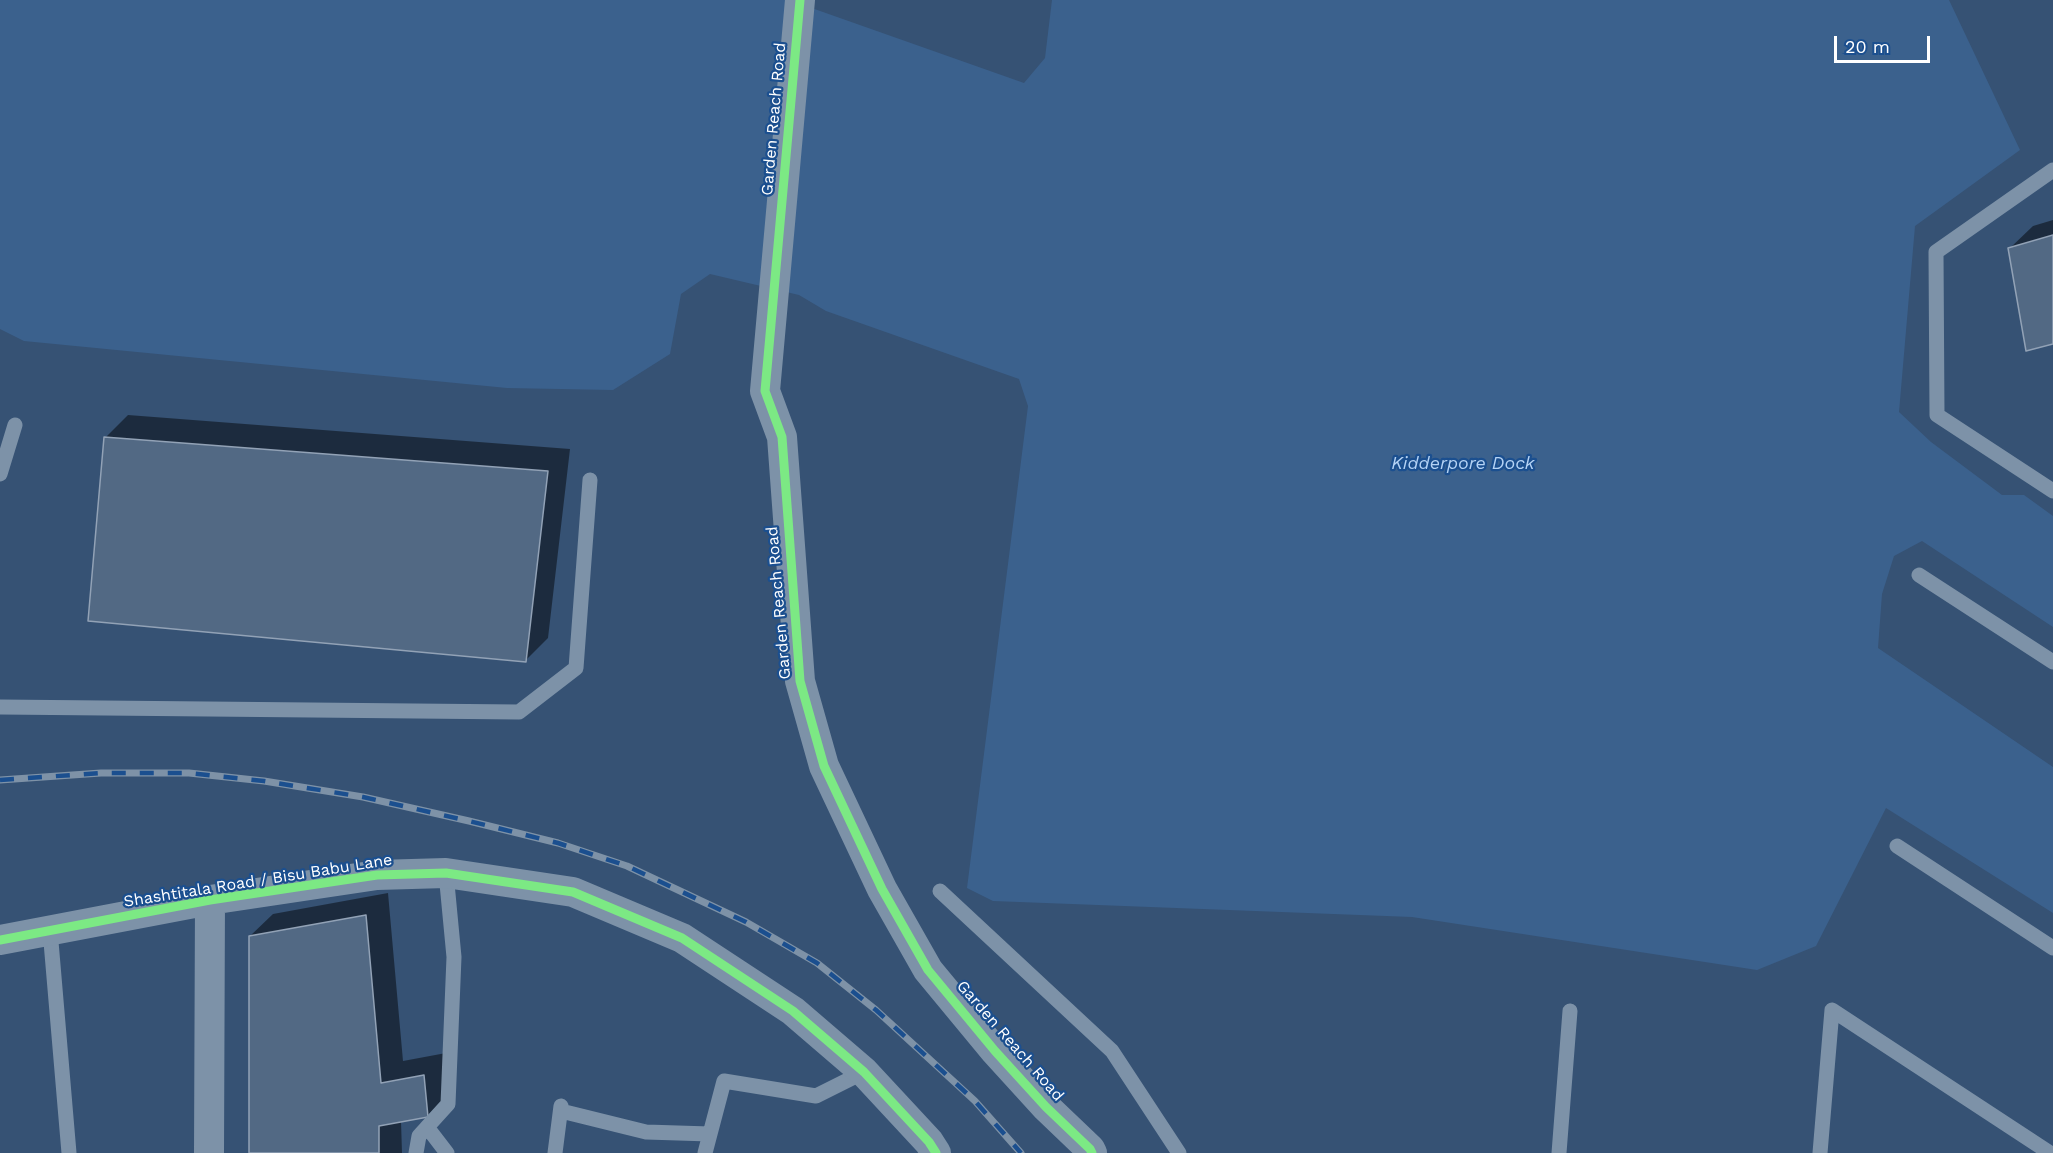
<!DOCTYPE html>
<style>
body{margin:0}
#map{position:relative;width:2053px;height:1153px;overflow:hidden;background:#365274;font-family:"Work Sans",sans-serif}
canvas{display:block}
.scale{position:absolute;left:1834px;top:36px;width:96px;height:27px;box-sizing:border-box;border:3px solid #fff;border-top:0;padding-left:8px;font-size:18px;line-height:21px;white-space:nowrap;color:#fff;-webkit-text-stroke:4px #1b4f8f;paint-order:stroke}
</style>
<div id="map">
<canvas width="2053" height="1153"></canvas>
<div class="scale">20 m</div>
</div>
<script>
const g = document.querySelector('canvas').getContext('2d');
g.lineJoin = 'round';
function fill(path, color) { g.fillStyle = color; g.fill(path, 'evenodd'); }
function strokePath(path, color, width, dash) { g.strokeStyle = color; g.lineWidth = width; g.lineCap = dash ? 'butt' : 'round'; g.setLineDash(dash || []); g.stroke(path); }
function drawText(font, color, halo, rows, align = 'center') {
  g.font = font + ' "Work Sans",sans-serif'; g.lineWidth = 4.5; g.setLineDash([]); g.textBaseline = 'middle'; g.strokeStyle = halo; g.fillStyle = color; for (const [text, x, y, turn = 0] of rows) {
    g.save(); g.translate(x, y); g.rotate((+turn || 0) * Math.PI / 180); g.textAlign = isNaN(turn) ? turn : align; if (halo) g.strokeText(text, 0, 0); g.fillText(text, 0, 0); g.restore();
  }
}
const water = new Path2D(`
 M0 0H789L1024 83 1045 58 1052 0H1949L2020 150 1915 226 1899 412 1931 442 2002 495H2024L2053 516V627L1922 541 1894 556 1882 594 1878 648 2053 767V913L1886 808 1816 946 1757 970 1412 917 993 901 967 888 1028 406 1019 379 826 311 799 295 710 274 681 294 670 354 613 390 507 388 24 341 0 329Z`);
const shadow = new Path2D(`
 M2053 220V343L2010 248 2033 226Z
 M128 415 570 449 548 638 525 661 106 437Z
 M388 893 403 1061 446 1053 450 1093 427 1116 401 1121 402 1153H250V936L273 914Z`);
const building = new Path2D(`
 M2053 235V344L2026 351 2008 248Z
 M104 437 548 471 526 662 88 621Z
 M366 915 381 1083 424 1075 428 1117 379 1126V1153H249V936Z`);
const lane = new Path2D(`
 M2053 170 1936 252 1937 415 2053 491
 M0 474 15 425
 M1919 575 2053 662
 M0 707 519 712 576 668 590 480
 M1897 846 2053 948
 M940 891 1112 1051 1179 1153
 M50 930 69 1153
 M561 1111 646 1132 710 1134
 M427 1127 447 1153
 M416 1153 419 1136 448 1104 454 957 446 873
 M555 1153 561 1106
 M705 1153 724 1081 816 1096 864 1072
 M1559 1153 1570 1011
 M1820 1153 1832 1010 2050 1153`);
const street = new Path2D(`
 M800 0 765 391 782 437 800 681 824 766 882 889 928 970 995 1051 1046 1107 1090 1149 1092 1153
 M0 940 210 900 377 875 446 873 573 892 682 938 793 1011 864 1072 929 1142 936 1153
 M209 1153 210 900`);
const rail = new Path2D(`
 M0 780 101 773H189L264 781 363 797 469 821 558 843 627 866 746 922 817 963 876 1010 975 1101 1021 1153`);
const cycleway = new Path2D(`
 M800 0 765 391 782 437 800 681 824 766 882 889 928 970 995 1051 1046 1107 1090 1149 1092 1153
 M0 940 210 900 377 875 446 873 573 892 682 938 793 1011 864 1072 929 1142 936 1153`);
const streetNames = [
 ["Garden Reach Road",774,119,-85],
 ["Garden Reach Road",779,603,-95],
 ["Shashtitala Road / Bisu Babu Lane",258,881,-9],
 ["Garden Reach Road",1010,1041,49]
];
const waterNames = [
 ["Kidderpore Dock",1463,464]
];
fill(water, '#3b618d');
fill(shadow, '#0007');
fill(building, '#526984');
strokePath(building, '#92a2b6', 1.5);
strokePath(lane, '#7d92a8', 15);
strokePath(street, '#7d92a8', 30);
strokePath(rail, '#7e92a7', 7);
strokePath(rail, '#1b4f8f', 4.5, [14]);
strokePath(cycleway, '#7ce984', 9);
drawText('16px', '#fff', '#1b4f8f', streetNames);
drawText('italic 18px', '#b5d3f5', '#1b4f8f', waterNames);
</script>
